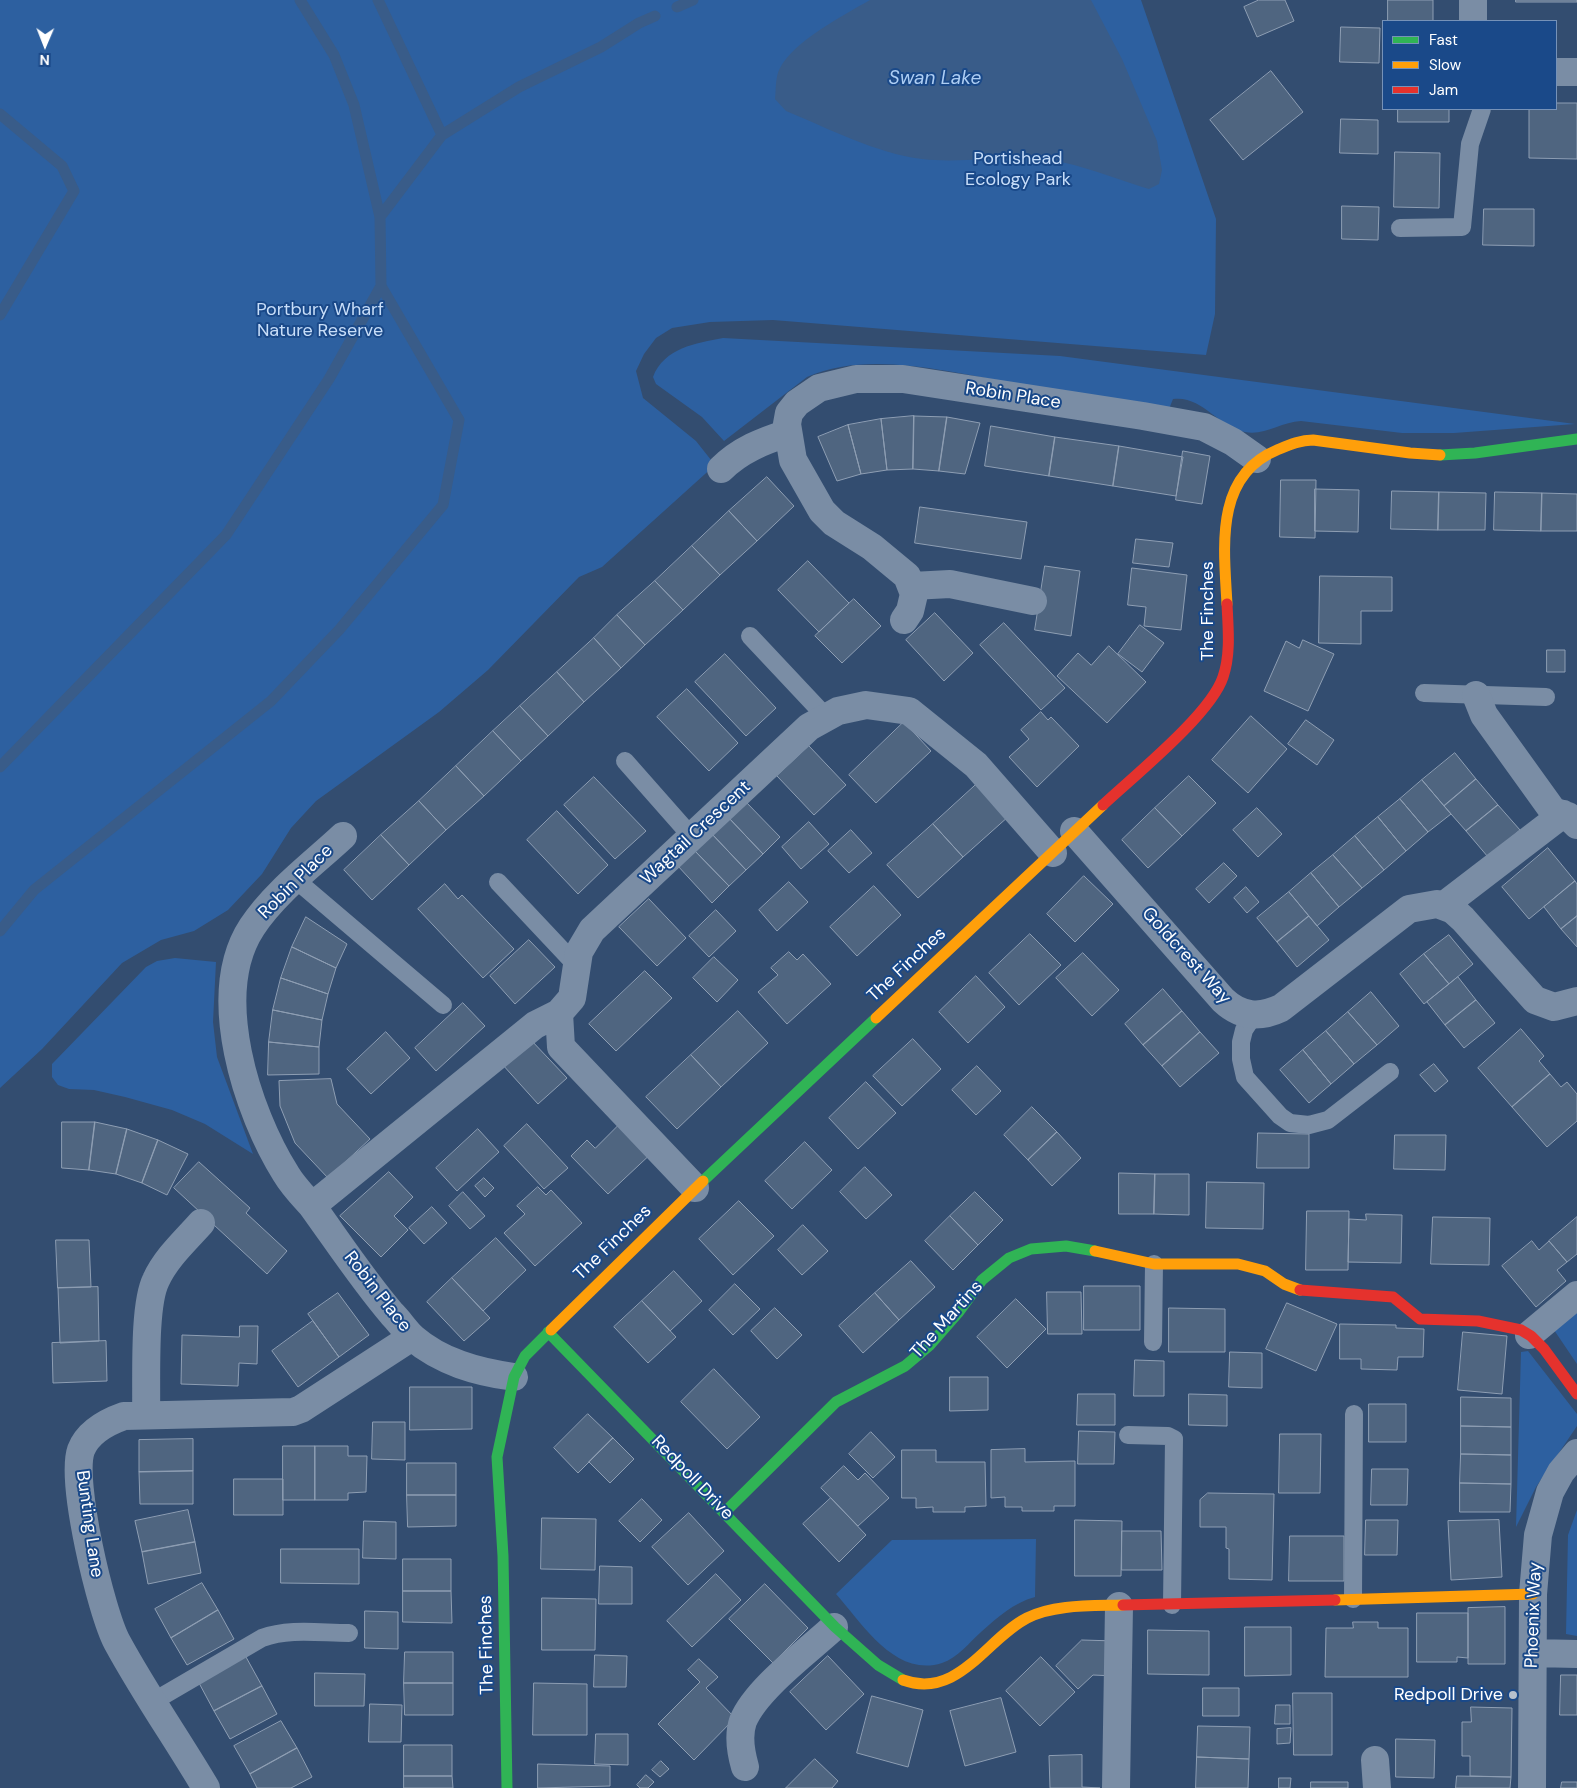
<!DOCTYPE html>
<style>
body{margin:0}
#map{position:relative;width:1577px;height:1788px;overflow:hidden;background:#334d70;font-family:"DM Sans",sans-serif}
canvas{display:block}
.legend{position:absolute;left:1382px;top:20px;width:175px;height:90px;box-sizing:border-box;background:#1a4989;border:1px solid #7692b8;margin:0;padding:6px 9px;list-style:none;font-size:15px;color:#fff}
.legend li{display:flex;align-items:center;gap:10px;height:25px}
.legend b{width:25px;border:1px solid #7692b8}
.north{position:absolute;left:20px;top:20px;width:50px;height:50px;-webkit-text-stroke:4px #1a4989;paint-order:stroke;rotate:181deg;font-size:14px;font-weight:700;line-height:20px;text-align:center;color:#fff}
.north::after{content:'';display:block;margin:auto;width:18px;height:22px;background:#fff;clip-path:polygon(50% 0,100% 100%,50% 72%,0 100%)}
</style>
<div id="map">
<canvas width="1577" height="1788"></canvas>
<ul class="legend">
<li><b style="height:6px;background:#30b455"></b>Fast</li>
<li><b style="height:6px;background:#ff9f0a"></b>Slow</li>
<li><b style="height:6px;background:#e5322d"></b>Jam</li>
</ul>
<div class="north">N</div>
</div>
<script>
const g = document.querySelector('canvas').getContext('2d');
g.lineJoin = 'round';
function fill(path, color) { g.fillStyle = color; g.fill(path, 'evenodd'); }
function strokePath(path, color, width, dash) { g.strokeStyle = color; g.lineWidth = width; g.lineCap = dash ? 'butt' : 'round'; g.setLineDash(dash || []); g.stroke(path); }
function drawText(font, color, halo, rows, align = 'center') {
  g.font = font + ' "DM Sans",sans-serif'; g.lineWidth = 4; g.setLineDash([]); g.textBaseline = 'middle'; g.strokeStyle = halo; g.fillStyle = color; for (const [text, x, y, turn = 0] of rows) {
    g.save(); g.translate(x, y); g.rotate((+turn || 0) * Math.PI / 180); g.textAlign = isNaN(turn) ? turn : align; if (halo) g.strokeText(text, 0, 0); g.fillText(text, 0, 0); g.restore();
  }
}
const green = new Path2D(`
 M0 0H1141L1216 219 1215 314 1206 355 773 320 710 322 672 328 656 338 644 354 636 371 643 398 696 441 715 465 602 567 579 577 488 670 439 712 316 801 291 828 262 874 228 910 194 931 161 940 122 963 42 1049 0 1088Z
 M723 338 1060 356 1575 424 1454 433H1402L1301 421C1281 422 1264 436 1245 432 1218 427 1202 395 1173 399L1169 409C1117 401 1065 392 1012 383 948 372 868 350 807 377L724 441 702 417 656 384 653 377C664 348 696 343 723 338Z
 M175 958 216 962 213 1022 217 1057 253 1154 205 1124 172 1110 125 1097 94 1090 69 1089 58 1085 52 1077V1064L146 967 157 961Z
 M1577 1308V1364L1552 1327Z
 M1528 1351 1577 1414V1426L1536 1487 1516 1527 1521 1352Z
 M1577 1510V1636L1566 1634 1568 1535Z
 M1036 1539 1035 1597C1013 1603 998 1617 981 1632 970 1642 957 1658 942 1663 895 1678 862 1623 836 1594L892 1540Z`);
const water = new Path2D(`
 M870 0H1091L1122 59 1157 141 1162 170 1159 184 1149 189C1109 177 1070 159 1028 158 994 157 956 163 922 159 875 153 830 129 786 111L775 99C776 90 775 77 780 68 794 41 844 15 870 0Z`);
const stream = new Path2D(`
 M378 0 442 135
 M677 7 693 0
 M0 114 62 166 74 191 0 315
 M380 217 442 135 519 87 601 47 639 23 655 16
 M0 767 226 535 329 379 381 286
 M0 931 34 890 271 701 339 630 443 505 459 420 381 286 380 217 354 105 334 55 300 0`);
const building = new Path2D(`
 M1259 0H1285L1294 21 1257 37 1244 7Z
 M1388 0H1433V21H1388Z
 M1516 0H1577V2H1516Z
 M1341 27 1380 28 1379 63 1340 62Z
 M1271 71 1303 112 1243 160 1210 120Z
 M1556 103H1577V159L1529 158V109H1556Z
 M1398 109H1449V122H1398Z
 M1341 119 1378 120V154L1340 153Z
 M1395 152 1440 153 1439 208 1394 207Z
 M1342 206 1379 207 1378 240 1342 239Z
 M1484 209H1534V246L1483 245Z
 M914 416 913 469 887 470 881 419Z
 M914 416 947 417 939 471 913 469Z
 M947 417 980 423 965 474 939 471Z
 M881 419 887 470 861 474 848 425Z
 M848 425 861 474 837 481 818 437Z
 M991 426 1055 437 1049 476 985 466Z
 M1055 437 1119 446 1113 486 1049 476Z
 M1119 446 1183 457 1176 496 1113 486Z
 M1183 451 1210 456 1202 504 1176 500Z
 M767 477 794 506 757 541 729 511Z
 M1281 480H1316L1315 538 1280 537Z
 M1315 489 1359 490 1358 532 1315 531Z
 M1392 491 1439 492 1438 530 1391 529Z
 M1439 492 1486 493 1485 530H1438Z
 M1495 492 1542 493 1541 531 1494 530Z
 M1542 493 1577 494V531H1541Z
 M920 507 1027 522 1021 559 915 543Z
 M729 511 757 541 720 575 692 546Z
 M1136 539 1173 543 1169 567 1133 563Z
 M692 546 720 575 683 610 655 581Z
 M808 561 849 603 819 632 778 590Z
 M1045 566 1080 571 1071 636 1035 630Z
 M1132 568 1187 575 1181 630 1144 626 1146 607 1128 605Z
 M1320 576 1392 577V611H1361V644L1319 643Z
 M655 581 683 610 645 645 617 615Z
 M854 599 881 626 842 663 815 636Z
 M935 613 973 653 944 681 906 640Z
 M617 615 645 645 621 668 594 638Z
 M1004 623 1065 688 1041 710 980 645Z
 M1140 625 1164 643 1142 672 1118 654Z
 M594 638 621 668 584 702 557 672Z
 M1303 640 1334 654 1308 711 1264 691 1286 641 1299 648Z
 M1109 646 1146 682 1107 723 1057 676 1078 653 1091 665Z
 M1547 650H1565V672H1547Z
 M725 654 776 708 746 736 695 682Z
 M557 672 584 702 548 736 520 706Z
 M687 689 738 743 709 771 657 717Z
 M520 706 548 736 521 761 493 731Z
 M1041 712 1048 720 1051 717 1079 746 1037 787 1009 757 1029 739 1021 730Z
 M1251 716 1287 749 1248 793 1212 760Z
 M1306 720 1334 740 1317 765 1288 744Z
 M904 722 931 751 876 803 849 775Z
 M493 731 521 761 484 796 456 766Z
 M809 746 846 785 814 815 777 776Z
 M1455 753 1476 779 1444 806 1422 780Z
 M456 766 484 796 446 830 419 801Z
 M1189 776 1216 803 1182 836 1155 808Z
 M594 777 646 831 615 859 564 805Z
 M1476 779 1498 805 1466 831 1444 806Z
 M1422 780 1451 814 1428 832 1400 799Z
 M979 782 1009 816 963 857 933 824Z
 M1400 799 1428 832 1406 851 1378 817Z
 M419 801 446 830 409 865 381 835Z
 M745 801 780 837 763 854 728 817Z
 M1498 805 1520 830 1488 857 1466 831Z
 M1155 808 1182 836 1148 868 1122 840Z
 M1257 808 1282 834 1258 857 1233 830Z
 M557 811 608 865 578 894 527 840Z
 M728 817 763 854 746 870 711 833Z
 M1378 817 1406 851 1384 870 1355 836Z
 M809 822 829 844 801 869 782 847Z
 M933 824 963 857 918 898 887 865Z
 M851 830 872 853 849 873 828 851Z
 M711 833 746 870 729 886 694 850Z
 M381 835 409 865 372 900 344 870Z
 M1355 836 1384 870 1362 888 1333 855Z
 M1548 848 1575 881 1529 919 1502 887Z
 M694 850 729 886 712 903 677 865Z
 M1333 855 1362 888 1339 907 1311 873Z
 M1224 863 1237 876 1209 903 1196 889Z
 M1311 873 1339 907 1317 926 1289 892Z
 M1084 876 1113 904 1075 942 1047 914Z
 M1575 881 1577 884V916L1561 929 1544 907Z
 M789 882 808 902 777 931 759 910Z
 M445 884 458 899 462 895 514 949 483 978 418 909Z
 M874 886 901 915 857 956 830 927Z
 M1246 887 1259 902 1247 913 1234 898Z
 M1289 892 1309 916 1277 942 1257 918Z
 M649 899 686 938 657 966 619 927Z
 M716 910 736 931 709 957 689 936Z
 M1309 916 1329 940 1297 967 1277 942Z
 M1577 916V947L1561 929Z
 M306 917 347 944 336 968 292 947Z
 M1030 934 1061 965 1019 1005 989 973Z
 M1449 935 1473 964 1449 984 1424 954Z
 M529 940 555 967 515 1004 490 976Z
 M292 947 336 968 328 994 281 978Z
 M789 952 797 960 803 954 831 984 787 1024 758 992 778 975 771 968Z
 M1083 953 1119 990 1092 1016 1056 978Z
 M1424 954 1449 984 1424 1004 1400 974Z
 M714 957 738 980 717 1002 693 978Z
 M645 971 672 998 616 1051 589 1024Z
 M976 976 1005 1007 968 1043 939 1012Z
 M1458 977 1476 1000 1445 1025 1427 1002Z
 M281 978 328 994 322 1020 273 1010Z
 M1163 989 1182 1011 1143 1045 1125 1024Z
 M1371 992 1399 1026 1377 1045 1348 1012Z
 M1476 1000 1495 1023 1464 1048 1445 1025Z
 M463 1003 485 1026 436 1071 415 1048Z
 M273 1010 322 1020 319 1047 269 1042Z
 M738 1011 768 1043 721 1087 691 1055Z
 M1182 1011 1200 1032 1162 1066 1143 1045Z
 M1348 1012 1377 1045 1354 1064 1326 1031Z
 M1521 1029 1544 1056 1539 1061 1550 1074 1512 1107 1478 1068Z
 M1326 1031 1354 1064 1331 1084 1303 1050Z
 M386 1032 410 1058 371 1094 347 1069Z
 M1200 1032 1219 1053 1180 1087 1162 1066Z
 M530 1039 567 1078 538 1104 502 1064Z
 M913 1039 941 1069 902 1106 873 1076Z
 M269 1042 319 1047V1074L268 1075Z
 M1303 1050 1331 1084 1309 1103 1280 1070Z
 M691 1055 721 1087 677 1129 646 1097Z
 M1434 1064 1448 1081 1435 1092 1420 1075Z
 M977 1066 1001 1091 976 1115 952 1090Z
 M1550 1074 1561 1087 1567 1082 1577 1094V1121L1547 1147 1512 1107Z
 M331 1079 337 1104 370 1139 328 1178 295 1143 280 1106 279 1081Z
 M866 1082 896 1113 858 1149 829 1118Z
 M1032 1107 1057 1132 1028 1160 1004 1135Z
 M625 1119 655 1150 608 1194 571 1156 587 1140 595 1148Z
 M62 1122H95L89 1170 62 1168Z
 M95 1122 127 1129 116 1174 89 1170Z
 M527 1124 568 1168 544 1189 504 1146Z
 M127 1129 158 1140 142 1183 116 1174Z
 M478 1129 499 1152 457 1191 436 1168Z
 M1057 1132 1081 1158 1052 1186 1028 1160Z
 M1258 1133 1309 1134V1168H1257Z
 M1395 1135H1446L1445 1170 1394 1169Z
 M158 1140 188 1154 167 1195 142 1183Z
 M805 1142 832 1170 792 1209 765 1181Z
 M199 1162 250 1208 246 1213 287 1251 267 1274 174 1188Z
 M865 1167 892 1195 866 1219 840 1192Z
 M389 1172 413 1197 394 1216 408 1230 381 1257 340 1216Z
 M1119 1173 1155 1174 1154 1214H1119Z
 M1155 1174H1189V1215L1154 1214Z
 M484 1178 494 1188 485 1197 475 1186Z
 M1207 1182 1264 1183 1263 1229 1206 1228Z
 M538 1187 546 1195 551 1190 582 1223 535 1266 504 1233 525 1214 517 1206Z
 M463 1192 485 1216 470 1229 449 1206Z
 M975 1192 1003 1220 978 1245 950 1216Z
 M739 1201 774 1236 733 1275 699 1239Z
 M432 1207 447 1223 424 1244 409 1228Z
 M1307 1211H1349L1348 1270H1306Z
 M1366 1214 1402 1215 1401 1263 1348 1262 1349 1219 1366 1220Z
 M950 1216 978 1245 953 1270 925 1241Z
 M1433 1217 1490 1218 1489 1265 1431 1264Z
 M1577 1217V1254L1567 1262 1549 1241Z
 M803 1225 828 1251 802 1275 778 1250Z
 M496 1238 526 1270 483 1311 452 1278Z
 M56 1240H89L91 1287 58 1288Z
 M1532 1241 1539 1250 1549 1241 1567 1262 1557 1270 1566 1281 1536 1307 1502 1266Z
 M911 1261 935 1287 899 1320 875 1293Z
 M674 1271 702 1301 670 1331 642 1301Z
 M452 1278 490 1318 464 1341 427 1302Z
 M735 1284 760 1309 733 1335 709 1310Z
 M1084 1286H1140V1330H1084Z
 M98 1287 99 1341 60 1343 58 1288Z
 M1047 1292H1081L1082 1334H1048Z
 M338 1293 369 1335 339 1357 308 1314Z
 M875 1293 899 1320 863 1353 839 1326Z
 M1016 1299 1046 1329 1007 1368 977 1337Z
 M642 1301 676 1337 648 1363 614 1327Z
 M1287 1303 1337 1324 1316 1371 1266 1349Z
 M775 1308 802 1335 777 1359 751 1331Z
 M1169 1308 1225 1309V1352H1169Z
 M313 1321 339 1357 298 1387 272 1351Z
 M1340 1324 1396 1325V1328L1424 1329 1423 1357H1398L1397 1370 1361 1369V1359H1340Z
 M240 1326H258L257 1364 239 1363 238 1386 181 1384 182 1335 239 1337Z
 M1463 1332 1507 1336 1502 1394 1458 1390Z
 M106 1341 107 1381 53 1383 52 1343Z
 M1230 1352 1262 1353V1388L1229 1387Z
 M1135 1360 1164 1361V1396H1134Z
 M714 1369 760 1417 727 1449 681 1402Z
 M950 1377H988V1410L950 1411Z
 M410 1387H472V1429L410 1430Z
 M1078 1394H1115V1425H1077Z
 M1189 1394 1227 1395V1426L1189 1425Z
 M1461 1397 1511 1398V1427L1461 1426Z
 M1369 1404H1406V1442H1369Z
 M588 1414 613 1438 578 1473 554 1448Z
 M373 1422H405V1460L372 1459Z
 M1461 1426 1511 1427V1455L1461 1454Z
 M1079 1431 1115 1432 1114 1464H1078Z
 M871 1432 895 1457 873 1478 849 1454Z
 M1280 1434H1321L1320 1493H1279Z
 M613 1438 634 1459 610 1483 589 1462Z
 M193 1439V1471L139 1472V1440Z
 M283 1446H315V1500H283Z
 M315 1446H348V1456H367L366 1492 348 1493V1500H315Z
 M1025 1449V1462L1075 1461V1506H1054V1511H1022V1507H1005V1497L991 1498V1450Z
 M902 1450H936V1462H985L986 1506 965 1507V1512H933V1507L916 1508V1498H902Z
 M1461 1454 1511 1455V1484L1460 1483Z
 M407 1463H456V1495H407Z
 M844 1466 858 1480 865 1473 889 1498 858 1526 821 1488Z
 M1372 1469H1408L1407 1505H1371Z
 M193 1471V1504H140L139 1472Z
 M234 1479H283V1515H234Z
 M1460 1483 1511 1484 1510 1512H1460Z
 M1208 1493 1274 1494 1272 1580 1229 1579V1549L1226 1548V1527H1200V1500Z
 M407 1495H456V1526L408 1527Z
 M831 1498 866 1535 839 1562 803 1524Z
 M642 1499 662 1520 640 1542 619 1521Z
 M188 1510 195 1542 142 1552 135 1521Z
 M689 1513 724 1551 688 1585 652 1547Z
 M542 1518 596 1519 595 1570 541 1569Z
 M1075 1520 1122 1521 1121 1576H1075Z
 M1366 1520H1398L1397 1555H1365Z
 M1499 1520 1502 1577 1451 1580 1448 1521Z
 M364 1521 396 1522V1559L363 1558Z
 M1122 1531H1161L1162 1570H1122Z
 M1290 1536H1344V1581H1289Z
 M195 1542 201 1573 148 1584 142 1552Z
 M281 1549H359V1584L281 1583Z
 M403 1559H451V1591H403Z
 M600 1566 632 1567V1604H599Z
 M716 1574 741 1600 692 1647 667 1621Z
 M202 1583 218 1610 171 1638 155 1609Z
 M765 1584 808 1628 773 1663 729 1619Z
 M403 1591H451L452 1623 403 1622Z
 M542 1598 596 1599 595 1650H542Z
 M1505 1607V1664H1468V1608Z
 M218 1610 234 1639 187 1665 171 1638Z
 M365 1611 398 1612V1649L365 1648Z
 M1417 1613H1468V1658L1457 1657V1662H1417Z
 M1353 1622H1378V1628H1408V1677H1325L1326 1628H1353Z
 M1245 1627H1291V1675L1245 1676Z
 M1148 1630 1209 1631V1675L1148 1674Z
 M1082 1640 1116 1641 1115 1676 1093 1675 1078 1689 1056 1666Z
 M405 1652H453V1683H404Z
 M595 1655 627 1656 626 1687H594Z
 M828 1656 864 1694 826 1730 790 1692Z
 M246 1657 262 1686 214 1711 199 1683Z
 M1041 1657 1075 1692 1040 1726 1006 1691Z
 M699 1659 718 1677 706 1688 735 1718 694 1760 658 1724 700 1682 688 1670Z
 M315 1673 365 1674 364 1706H315Z
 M1561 1675H1577V1715H1560Z
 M404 1683H453V1715H405Z
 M534 1683 587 1684V1735H533Z
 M262 1686 277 1714 230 1739 214 1711Z
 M1203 1688H1239V1716H1203Z
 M1293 1693H1332V1755H1294Z
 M872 1696 923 1710 908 1767 857 1753Z
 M1001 1698 1016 1752 965 1766 950 1711Z
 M370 1704 402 1705 401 1742H369Z
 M1276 1705H1290V1724H1275Z
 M1471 1707 1512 1708 1511 1777 1470 1776V1756H1462V1722H1471Z
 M281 1721 297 1748 250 1774 234 1746Z
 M1198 1726 1250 1727 1249 1759 1197 1757Z
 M1291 1728 1290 1743 1277 1744V1729Z
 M596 1734H628V1765L595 1764Z
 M1396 1739 1435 1740 1434 1778 1396 1777Z
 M404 1745H452V1776H404Z
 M297 1748 312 1777 291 1788H257L250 1774Z
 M1082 1755V1787L1100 1788H1050L1049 1756Z
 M1197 1757 1249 1759 1248 1788H1196Z
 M815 1759 838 1781 832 1788H786Z
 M661 1761 669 1769 660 1777 652 1770Z
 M538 1764 610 1766V1786L538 1788Z
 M646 1775 654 1782 648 1788H640L637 1785Z
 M404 1776H452L453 1788H404Z
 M1457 1776 1511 1777 1510 1788H1456Z
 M1279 1778H1291L1290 1788H1279Z
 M1311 1782H1348V1788H1311Z
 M1562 1782H1577V1788H1561Z`);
const lane = new Path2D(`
 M1400 228 1462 227 1470 144 1482 109
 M750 636 827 718
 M1424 693 1546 697
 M625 761 692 837
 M296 880 443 1005
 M498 882 577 966
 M1254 1015 1244 1030 1241 1042V1059L1245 1077 1280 1116 1290 1123 1309 1125 1328 1120 1390 1072
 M1153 1342 1154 1264
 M1128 1435 1168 1436 1174 1439 1172 1605
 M1353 1599 1354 1414
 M154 1701 262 1638C289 1628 320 1633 349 1633`);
const street = new Path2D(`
 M1473 21V0
 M1556 72H1577
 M721 469C740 450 763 441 788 433
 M912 586 950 584 1033 601
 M904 620 910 611 914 594 907 576 872 547 834 523 822 511 793 460 787 424 789 413 797 403 819 388 856 379H903L1143 416 1204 427 1233 442 1257 459
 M1476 695 1484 715 1553 811 1568 816 1577 825
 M1074 831 1223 1000C1241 1017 1260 1018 1281 1008L1409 909 1437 904 1453 910 1463 919 1535 1000 1554 1007 1577 1001
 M1443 906 1563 814
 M695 1188 561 1047 559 1013 572 998 579 952 592 930 809 727 838 711 866 705 909 711 976 765 1053 853
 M312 1206C303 1196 293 1186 286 1174 247 1112 208 994 252 927 275 892 313 864 343 836
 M1529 1335 1577 1295
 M514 1377C477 1372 441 1362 412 1337 405 1330 399 1321 392 1314 363 1280 338 1242 312 1206L535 1025 559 1013
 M146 1415C147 1383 143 1306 156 1280 166 1258 185 1241 201 1223
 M1533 1653 1577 1654
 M1375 1760 1377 1788
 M745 1767C741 1753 738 1735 743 1721 756 1689 808 1651 834 1627
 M206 1788C177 1739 144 1692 117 1642 101 1612 70 1481 81 1450 88 1432 107 1422 124 1416L293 1412 301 1409 412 1337
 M1116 1788 1119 1606
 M1532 1788 1533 1594 1538 1535 1550 1492 1561 1472 1577 1453`);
const fast = new Path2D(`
 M1440 455 1475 453 1577 439
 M703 1181 876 1018
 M548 1332 835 1627 878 1665 903 1680
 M725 1512 836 1402 905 1366 930 1345 958 1313 982 1280 1009 1258 1031 1249 1066 1246 1095 1251
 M507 1788 503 1556 497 1457 514 1377 525 1356 551 1330`);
const slow = new Path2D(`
 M1227 604C1224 548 1214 476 1277 450 1289 445 1300 440 1313 440L1410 453 1440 455
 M876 1018 1103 805
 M1095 1251 1154 1264H1238L1265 1271 1284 1284 1300 1290
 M551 1330 703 1181
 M1335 1600 1533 1594
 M903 1680C958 1700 986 1639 1027 1618 1054 1604 1093 1606 1123 1605`);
const jam = new Path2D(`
 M1103 805C1134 776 1211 714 1223 677 1231 654 1228 627 1227 604
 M1300 1290 1393 1297 1420 1319 1478 1321 1521 1330 1531 1336 1544 1349 1577 1394
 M1123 1605 1335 1600`);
const markers = [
 [1513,1695,5,"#b8c1cd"]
];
const parkNames = [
 ["Portishead",1018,159],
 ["Ecology Park",1018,180],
 ["Portbury Wharf",320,310],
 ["Nature Reserve",320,331]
];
const streetNames = [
 ["Robin Place",1013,396,9],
 ["The Finches",1208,611,-90],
 ["Wagtail Crescent",696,833,-43],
 ["Robin Place",296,882,-45],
 ["Goldcrest Way",1186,956,48],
 ["The Finches",907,965,-43],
 ["The Finches",613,1243,-44],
 ["Robin Place",377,1292,52],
 ["The Martins",947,1320,-48],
 ["Redpoll Drive",692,1478,46],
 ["Bunting Lane",89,1524,82],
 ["Phoenix Way",1534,1615,-88],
 ["The Finches",487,1645,-91]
];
const poiNames = [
 ["Redpoll Drive",1503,1695]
];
const waterNames = [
 ["Swan Lake",935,79]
];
fill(green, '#2d60a0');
fill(water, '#395c89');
strokePath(stream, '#395c89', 11);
fill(building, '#4f6580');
strokePath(building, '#8e9eb3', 1);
strokePath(lane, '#7a8da5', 18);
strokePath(street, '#7a8da5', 28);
strokePath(fast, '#30b455', 11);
strokePath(slow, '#ff9f0a', 11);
strokePath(jam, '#e5322d', 11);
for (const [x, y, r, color] of markers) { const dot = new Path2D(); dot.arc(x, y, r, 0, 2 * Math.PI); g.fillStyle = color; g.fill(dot); strokePath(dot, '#1a4989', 2); }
drawText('18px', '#c8def9', '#1a4989', parkNames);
drawText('18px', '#fff', '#1a4989', streetNames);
drawText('18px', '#fff', '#1a4989', poiNames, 'right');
drawText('italic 19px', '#aecef4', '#1a4989', waterNames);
</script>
